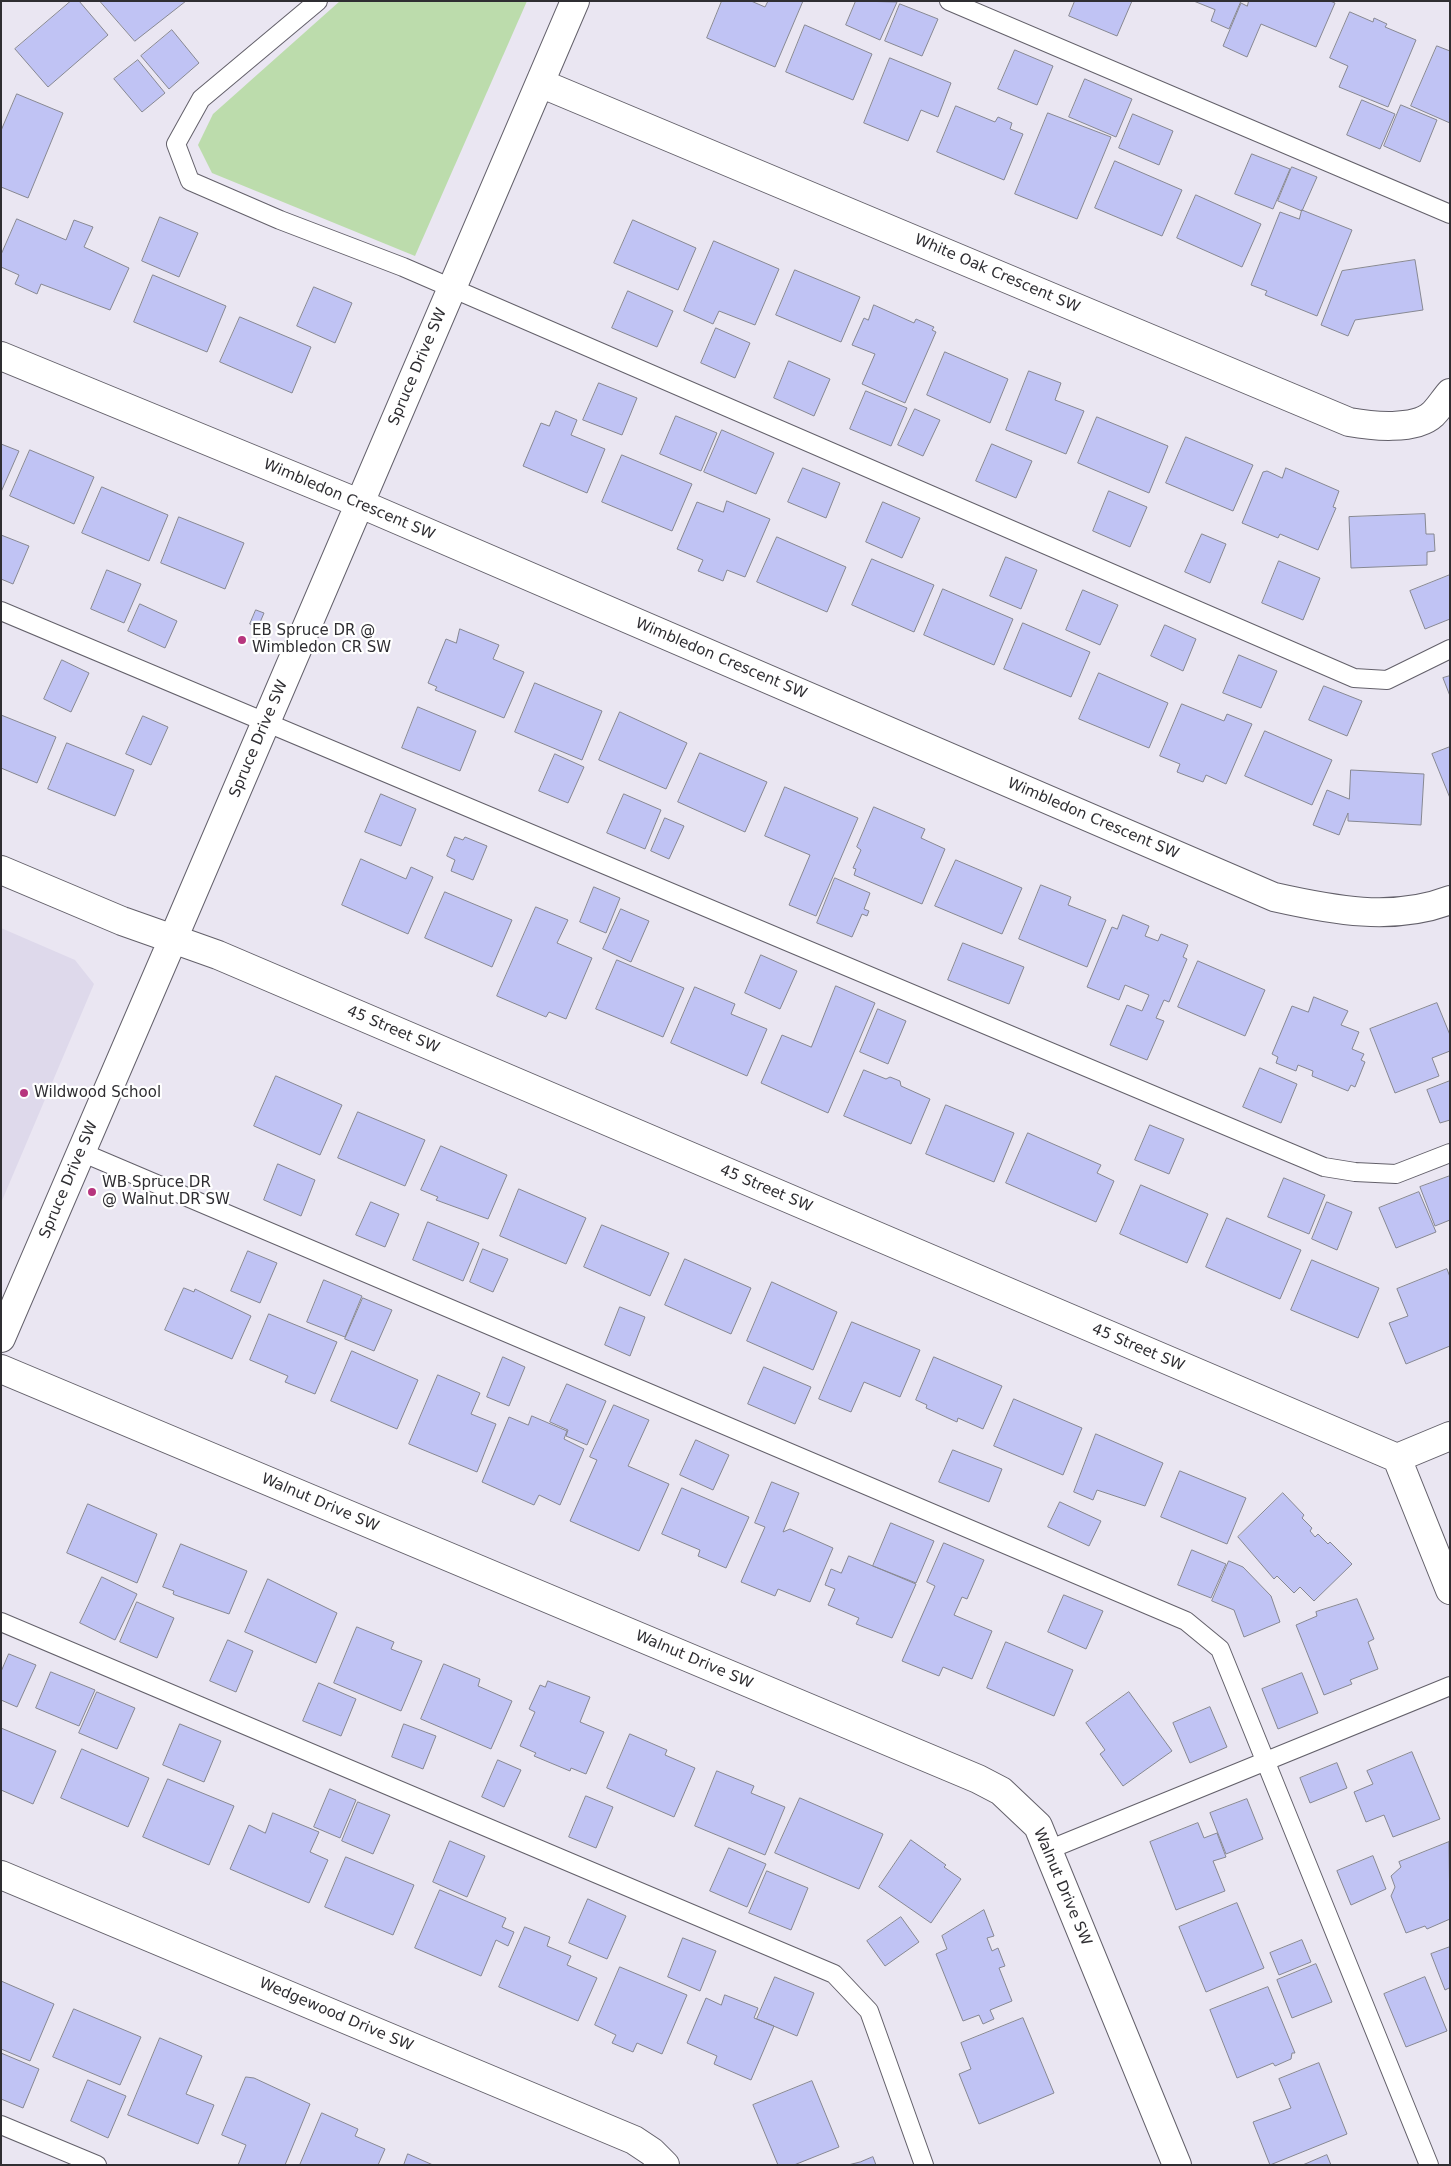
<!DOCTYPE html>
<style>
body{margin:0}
#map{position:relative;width:1451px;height:2166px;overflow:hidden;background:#eae6f2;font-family:"DejaVu Sans",sans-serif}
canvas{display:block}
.frame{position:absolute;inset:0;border:2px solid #2f2e32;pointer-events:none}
</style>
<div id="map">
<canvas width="1451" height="2166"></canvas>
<div class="frame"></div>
</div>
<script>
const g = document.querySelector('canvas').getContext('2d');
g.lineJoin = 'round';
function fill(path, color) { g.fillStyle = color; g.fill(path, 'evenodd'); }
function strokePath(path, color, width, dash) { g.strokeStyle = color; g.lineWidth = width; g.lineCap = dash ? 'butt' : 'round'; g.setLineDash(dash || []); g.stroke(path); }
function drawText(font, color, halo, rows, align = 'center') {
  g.font = font + ' "DejaVu Sans",sans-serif'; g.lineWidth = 4.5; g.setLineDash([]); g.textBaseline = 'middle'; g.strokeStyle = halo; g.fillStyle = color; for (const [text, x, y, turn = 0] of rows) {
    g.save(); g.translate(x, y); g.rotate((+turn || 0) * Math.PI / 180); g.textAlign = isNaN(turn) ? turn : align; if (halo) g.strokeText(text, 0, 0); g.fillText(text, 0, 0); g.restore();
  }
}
const built = new Path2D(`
 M1 928 75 960 94 984 1 1203Z`);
const green = new Path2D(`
 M340 1H527L415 256 212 173 198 145 213 114Z`);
const building = new Path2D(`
 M71 1H79L108 35 48 87 15 49Z
 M100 1H186L135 41Z
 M722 1H751L765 7 768 1H803L775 67 707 38Z
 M856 1 897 2 880 40 846 25Z
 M1075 1H1132L1117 36 1069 16Z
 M1194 1H1241L1229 29 1211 21 1215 10Z
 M1249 1H1330L1335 3 1316 47 1261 24 1247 57 1223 46 1241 3 1247 6Z
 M900 4 938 19 922 56 885 41Z
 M1350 12 1373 22 1374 18 1387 24 1385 27 1416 40 1388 107 1339 87 1348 66 1330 58Z
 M805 25 872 54 853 100 786 72Z
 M172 30 199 63 169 89 141 56Z
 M1437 46 1450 51V123L1411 106Z
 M1015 50 1053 66 1037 105 998 89Z
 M890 58 951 83 938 117 921 110 908 141 864 123Z
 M138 60 165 93 142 112 114 79Z
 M1085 79 1132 99 1116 137 1069 117Z
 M17 94 63 113 28 198 1 187V131Z
 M1362 100 1395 114 1380 149 1347 135Z
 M1401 105 1437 120 1420 162 1384 146Z
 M956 106 995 122 998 117 1012 123 1010 129 1023 134 1004 180 937 152Z
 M1048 113 1111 137 1077 219 1015 194Z
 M1133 114 1173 131 1159 165 1119 148Z
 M1252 154 1290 169 1273 209 1235 194Z
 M1115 161 1182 190 1162 236 1095 208Z
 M1292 167 1317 177 1302 211 1278 201Z
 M1196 195 1261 224 1242 267 1177 238Z
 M1302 210 1352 230 1317 316 1265 295 1267 291 1251 285 1280 212 1299 219Z
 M160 217 198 233 179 277 142 261Z
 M17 219 66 240 74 220 93 227 84 247 129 268 110 310 41 284 37 294 15 284 19 275 1 267V255Z
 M633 220 696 248 678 290 614 263Z
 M714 241 779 269 755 325 719 311 713 324 684 311Z
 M1415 260 1423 310 1355 320 1348 336 1321 325 1342 271Z
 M795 270 860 297 841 342 776 315Z
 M153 275 226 306 207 352 134 322Z
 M314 287 352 303 335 343 297 326Z
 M628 291 673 311 657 347 612 328Z
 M874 305 914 323 916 319 934 327 932 330 936 332 905 403 862 384 875 354 852 345 864 318 868 320Z
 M240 317 311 347 292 393 220 362Z
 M716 328 750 343 735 378 701 363Z
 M945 352 1008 379 990 423 927 395Z
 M789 361 830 379 814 416 774 398Z
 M1029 371 1061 383 1055 400 1084 411 1066 454 1006 430Z
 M599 383 637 398 622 435 583 420Z
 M866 391 907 408 891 446 850 429Z
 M915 409 940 420 923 456 898 445Z
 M556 411 577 420 571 435 605 449 587 493 523 466 541 423 549 426Z
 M676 416 717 433 701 471 660 454Z
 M1097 417 1168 446 1149 493 1078 463Z
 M722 430 774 453 756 494 704 472Z
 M1186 437 1253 465 1233 511 1166 483Z
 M1 444 19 451 1 492Z
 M992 444 1032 461 1016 498 976 481Z
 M30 450 94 477 74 524 10 496Z
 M622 455 692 484 672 531 602 502Z
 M803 468 840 483 826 518 788 502Z
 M1286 468 1339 491 1333 507 1336 508 1318 550 1280 534 1278 538 1242 523 1263 472 1267 471 1282 478Z
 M102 487 168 515 149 561 82 533Z
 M1109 491 1147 507 1130 547 1093 531Z
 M727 501 770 519 745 577 727 570 723 581 698 571 703 560 677 549 697 502 723 512Z
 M883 502 920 518 902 558 866 542Z
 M1425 514 1426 534H1434L1435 551 1427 552V565L1351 568 1349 517Z
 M179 517 244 543 225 589 161 563Z
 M1202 534 1226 544 1210 583 1185 572Z
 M1 535 29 546 13 584 1 579Z
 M777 537 846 567 827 612 757 582Z
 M1006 557 1037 570 1021 609 990 596Z
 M872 559 934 585 914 632 852 605Z
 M1279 561 1320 578 1303 620 1262 603Z
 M107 570 141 584 124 623 91 609Z
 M1450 575V619L1425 629 1410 591Z
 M943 589 1013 619 994 665 924 635Z
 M1083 590 1118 605 1100 645 1066 630Z
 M140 604 177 621 165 648 128 631Z
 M256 610 264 613 258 627 250 624Z
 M1023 623 1090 652 1071 697 1004 669Z
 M1165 625 1196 639 1183 671 1151 656Z
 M460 629 499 645 493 659 524 672 504 718 435 690 437 687 428 683 446 639 456 643Z
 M1239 655 1277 671 1261 708 1223 693Z
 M62 660 89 673 71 712 44 699Z
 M1099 673 1168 703 1149 748 1079 719Z
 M1450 676V696L1443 678Z
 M535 683 602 711 582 760 515 732Z
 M1324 686 1362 701 1347 736 1309 720Z
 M1182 704 1224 721 1227 714 1252 724 1226 784 1206 775 1203 782 1177 772 1180 764 1160 756Z
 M418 707 476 731 460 771 402 748Z
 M620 712 687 743 666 789 599 760Z
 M1 715 56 737 37 783 1 768Z
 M143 716 168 727 151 765 126 754Z
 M1265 731 1332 760 1312 805 1245 776Z
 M67 743 134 770 115 816 48 789Z
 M1450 747V798L1432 754Z
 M700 753 767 782 745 832 678 802Z
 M555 754 584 767 568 803 539 791Z
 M1351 770 1424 774 1421 825 1348 821V813L1339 835 1313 825 1327 790 1349 799Z
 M785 787 858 818 816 916 789 905 810 855 765 836Z
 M381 794 416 809 401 846 365 832Z
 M624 794 661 810 645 849 607 833Z
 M874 807 925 829 921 838 945 849 922 904 854 875 856 869 853 868 861 850 857 847Z
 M665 818 684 826 669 859 651 851Z
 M455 837 463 840 465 837 487 846 473 880 451 871 455 860 447 856Z
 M361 859 406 879 411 867 433 877 408 934 342 905Z
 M956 860 1022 888 1002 934 935 906Z
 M835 878 870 893 864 909 869 911 867 916 862 914 852 937 817 923Z
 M1041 885 1071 897 1068 905 1106 920 1087 967 1019 939Z
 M594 887 620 898 606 933 580 922Z
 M445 892 512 920 492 967 425 938Z
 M536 907 568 920 557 943 592 958 566 1019 549 1012 546 1017 497 996Z
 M621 909 649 921 631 962 603 949Z
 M1123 915 1149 926 1145 936 1158 941 1161 934 1188 945 1183 957 1187 959 1169 1002 1164 1000 1156 1018 1164 1021 1147 1060 1110 1045 1127 1005 1142 1011 1149 995 1125 985 1119 1000 1087 987 1112 927 1117 929Z
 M963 943 1024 967 1009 1004 948 980Z
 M761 955 797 971 780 1009 745 993Z
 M617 960 684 988 663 1037 596 1009Z
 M1198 961 1265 990 1245 1036 1178 1007Z
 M836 986 875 1003 828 1113 761 1083 782 1035 811 1047Z
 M695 987 735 1004 731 1014 767 1029 747 1076 671 1043Z
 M1314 997 1348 1011 1341 1025 1359 1032 1352 1049 1364 1054 1361 1060 1365 1062 1355 1087 1351 1085 1348 1091 1312 1076 1313 1071 1298 1065 1296 1071 1276 1063 1278 1057 1272 1054 1292 1006 1308 1012Z
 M1437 1003 1450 1035V1051L1432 1058 1439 1076 1395 1093 1370 1029Z
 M878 1009 906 1021 888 1064 860 1052Z
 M1260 1068 1297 1084 1281 1123 1243 1107Z
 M864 1070 886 1079 890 1077 900 1081 901 1086 930 1099 911 1144 844 1116Z
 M276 1076 342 1105 320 1155 254 1126Z
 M1450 1081V1120L1440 1123 1427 1090Z
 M946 1105 1014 1133 994 1182 926 1154Z
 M358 1112 425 1140 405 1186 338 1158Z
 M1150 1125 1184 1139 1169 1174 1135 1160Z
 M1028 1133 1101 1165 1097 1173 1114 1181 1096 1222 1006 1183Z
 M441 1146 507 1175 488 1219 436 1200 438 1197 421 1190Z
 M278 1164 315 1180 301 1216 264 1200Z
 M1450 1176V1220L1435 1226 1420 1187Z
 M1284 1178 1325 1195 1309 1234 1268 1217Z
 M1141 1185 1208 1214 1187 1263 1120 1234Z
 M519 1189 586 1218 566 1264 500 1236Z
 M1419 1192 1436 1232 1396 1248 1379 1208Z
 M371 1202 399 1214 385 1247 356 1235Z
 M1327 1202 1352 1212 1337 1250 1312 1239Z
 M1227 1218 1301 1250 1280 1299 1206 1267Z
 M428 1222 479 1243 463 1281 413 1260Z
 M602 1225 669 1253 650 1296 584 1267Z
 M483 1249 508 1259 493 1292 470 1282Z
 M248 1251 277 1263 260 1303 231 1291Z
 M685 1259 751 1288 731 1334 665 1305Z
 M1312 1260 1379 1288 1358 1338 1291 1310Z
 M1447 1269 1450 1277V1346L1406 1364 1389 1323 1408 1316 1397 1289Z
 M324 1280 362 1296 345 1337 307 1322Z
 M772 1282 837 1312 813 1370 747 1341Z
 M184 1288 194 1292 195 1289 251 1316 232 1359 165 1330Z
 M363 1298 392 1310 374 1351 345 1339Z
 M620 1307 645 1317 630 1356 605 1345Z
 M269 1314 337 1342 315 1394 285 1382 288 1376 250 1360Z
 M852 1322 920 1350 900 1397 864 1382 851 1412 819 1399Z
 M352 1351 418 1380 397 1429 331 1401Z
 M503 1357 525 1367 509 1406 487 1397Z
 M934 1357 1002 1386 983 1429 958 1418 957 1422 926 1408 927 1405 916 1400Z
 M764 1367 811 1387 795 1424 748 1404Z
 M438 1375 480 1393 471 1414 496 1424 477 1472 409 1444Z
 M567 1384 606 1401 587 1445 566 1436 568 1430 550 1422Z
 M1014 1399 1082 1428 1063 1475 994 1446Z
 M614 1405 649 1420 628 1466 669 1484 639 1551 570 1521 597 1460 590 1457Z
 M532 1416 567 1431 564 1439 584 1449 560 1505 539 1495 534 1505 482 1482 509 1417 528 1425Z
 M1096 1434 1163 1463 1145 1506 1097 1490 1093 1500 1074 1492Z
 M696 1440 729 1455 713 1490 680 1475Z
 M953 1450 1002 1469 989 1502 939 1482Z
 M1180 1471 1246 1498 1227 1544 1161 1517Z
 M772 1482 799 1493 783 1532 790 1529 833 1548 810 1602 778 1589 775 1596 741 1582 765 1527 755 1523Z
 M682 1488 749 1517 726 1568 698 1556 700 1550 662 1534Z
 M1283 1493 1304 1515 1302 1518 1312 1528 1310 1531 1315 1537 1318 1534 1328 1544 1330 1542 1352 1564 1314 1601 1300 1587 1294 1593 1277 1576 1274 1579 1238 1537Z
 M1060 1502 1101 1521 1089 1546 1048 1527Z
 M88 1504 157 1534 137 1583 67 1553Z
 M891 1523 934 1541 916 1583 873 1566Z
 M944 1543 984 1560 967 1599 962 1597 954 1615 992 1631 972 1679 943 1667 939 1676 902 1661 935 1586 927 1582Z
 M181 1544 247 1571 229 1614 175 1595 173 1594 174 1591 163 1587Z
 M1192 1550 1226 1564 1211 1598 1178 1585Z
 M849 1556 916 1584 892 1638 856 1624 859 1618 828 1605 835 1589 825 1585 831 1569 841 1573Z
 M1229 1561 1243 1567 1271 1596 1280 1622 1244 1637 1234 1610 1212 1601Z
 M102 1577 137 1594 115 1640 80 1623Z
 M268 1579 337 1613 316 1663 245 1632Z
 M1064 1595 1103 1611 1086 1649 1048 1632Z
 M1357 1599 1374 1639 1368 1642 1378 1669 1350 1680 1352 1684 1324 1695 1296 1625 1317 1616 1316 1612Z
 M137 1602 174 1618 157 1658 120 1642Z
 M357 1627 394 1642 391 1649 422 1661 401 1711 334 1683Z
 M228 1640 253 1651 236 1692 210 1681Z
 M1006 1642 1073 1670 1054 1716 987 1688Z
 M9 1654 36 1665 17 1707 1 1700V1672Z
 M444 1664 480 1679 478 1686 512 1701 491 1749 421 1719Z
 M51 1672 95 1690 79 1726 36 1708Z
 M1302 1673 1318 1713 1278 1729 1262 1689Z
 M548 1681 590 1697 580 1722 604 1732 586 1774 571 1768 570 1771 534 1756 536 1753 520 1746 535 1712 529 1709 540 1685 545 1687Z
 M319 1683 356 1699 341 1736 303 1721Z
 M97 1692 135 1708 117 1749 79 1733Z
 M1129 1692 1172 1751 1123 1786 1100 1754 1105 1750 1086 1723Z
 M1210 1707 1227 1747 1190 1763 1173 1723Z
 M180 1724 221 1741 204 1782 163 1765Z
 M404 1724 436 1736 423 1769 392 1757Z
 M1 1728 56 1751 33 1804 1 1790Z
 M630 1734 667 1750 665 1755 695 1768 674 1817 607 1788Z
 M82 1749 149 1778 128 1827 61 1798Z
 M1412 1752 1440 1819 1393 1837 1384 1815 1366 1822 1354 1792 1373 1784 1367 1771Z
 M498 1760 521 1770 504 1807 482 1797Z
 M1337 1763 1347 1788 1310 1803 1300 1778Z
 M717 1771 754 1786 751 1793 785 1807 765 1855 695 1826Z
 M168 1779 234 1806 209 1865 143 1837Z
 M330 1789 356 1800 340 1838 314 1827Z
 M586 1796 613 1807 596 1848 569 1837Z
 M800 1798 883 1834 859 1889 775 1853Z
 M1247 1799 1263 1839 1226 1854 1210 1813Z
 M358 1802 390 1815 373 1854 342 1841Z
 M273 1813 319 1832 310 1852 328 1860 309 1903 230 1869 249 1825 265 1833Z
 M1198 1823 1204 1838 1217 1833 1226 1857 1213 1861 1225 1891 1176 1910 1150 1842Z
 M911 1840 946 1865 944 1867 961 1879 931 1923 879 1887Z
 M450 1841 485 1856 467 1897 433 1882Z
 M1449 1842 1450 1919 1427 1929 1425 1926 1406 1933 1391 1896 1395 1887 1391 1876 1401 1867 1399 1862Z
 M729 1848 766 1864 747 1907 710 1891Z
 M1373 1856 1386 1889 1351 1905 1337 1871Z
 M346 1857 414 1885 393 1935 325 1907Z
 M767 1871 808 1888 791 1930 749 1913Z
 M440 1890 506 1918 502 1927 514 1932 508 1946 496 1940 481 1976 415 1948Z
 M588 1899 626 1916 607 1959 569 1943Z
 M1237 1903 1264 1968 1206 1992 1179 1927Z
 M984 1910 994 1936 987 1938 992 1951 998 1948 1005 1966 999 1968 1012 2001 990 2010 994 2019 983 2024 979 2015 963 2021 936 1954 947 1949 942 1936Z
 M901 1917 919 1942 885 1966 867 1941Z
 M525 1927 550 1937 547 1946 571 1956 567 1965 597 1978 578 2021 499 1987Z
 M683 1938 716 1951 700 1991 668 1977Z
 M1302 1940 1311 1962 1279 1975 1270 1953Z
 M1450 1947V1991L1449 1988 1445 1990 1431 1954Z
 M1316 1964 1332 2002 1292 2018 1277 1980Z
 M620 1967 687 1995 662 2054 637 2043 633 2052 612 2043 616 2035 595 2025Z
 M775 1977 814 1993 797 2036 757 2019Z
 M1425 1977 1447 2031 1406 2047 1384 1994Z
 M1 1981 54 2004 30 2061 1 2049Z
 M1268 1987 1295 2053H1292L1291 2059 1275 2066 1273 2063 1237 2078 1210 2010Z
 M725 1995 758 2008 754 2018 774 2026 751 2080 714 2064 717 2056 687 2043 706 1998 721 2005Z
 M74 2009 141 2037 120 2085 53 2057Z
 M1023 2018 1054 2093 979 2124 959 2074 971 2069 961 2043Z
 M160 2038 202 2056 186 2094 214 2105 198 2144 128 2115Z
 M1 2053 39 2069 23 2108 1 2099Z
 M1319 2063 1347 2134 1270 2165 1253 2122 1291 2108 1279 2079Z
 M246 2077 254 2078 310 2104 285 2165H238L246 2145 222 2135Z
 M88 2080 126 2096 108 2138 71 2121Z
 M812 2081 839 2147 794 2165H778L753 2105Z
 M322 2113 358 2129 355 2136 385 2149 378 2165H300Z
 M408 2154 433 2165H404Z
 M1327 2155 1331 2165H1303Z
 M873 2157 876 2165H848L860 2162Z`);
const service = new Path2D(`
 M318 1 201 99 176 144 190 181 280 220 403 267 1354 678 1387 680 1450 649
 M949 1 1450 214
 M1 611 1324 1167 1355 1172 1396 1174 1450 1153
 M81 1152 1186 1621 1220 1649 1429 2165
 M1 1622 834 1974 869 2011 924 2165
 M1048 1850 1450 1686
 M1 2125 97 2165`);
const minor = new Path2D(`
 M575 1 173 939 218 955 1397 1458 1450 1590
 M540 83 1349 422C1371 426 1415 431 1433 414 1439 408 1444 400 1450 393
 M1 356 361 504 1274 897C1332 910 1393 922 1450 900
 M1 1369 978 1779 1001 1791 1038 1826 1177 2165
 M1397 1458 1450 1436
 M1 1875 634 2140 652 2152 665 2165`);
const tertiary = new Path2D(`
 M1 870 122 921 173 939 1 1338`);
const markers = [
 [242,640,5,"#b7357e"],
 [24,1093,5,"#b7357e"],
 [92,1192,5,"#b7357e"]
];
const streetNames = [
 ["White Oak Crescent SW",997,274,23],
 ["Spruce Drive SW",418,367,-67],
 ["Wimbledon Crescent SW",349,500,23],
 ["Wimbledon Crescent SW",721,659,23],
 ["Spruce Drive SW",259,739,-67],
 ["Wimbledon Crescent SW",1093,819,23],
 ["45 Street SW",393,1030,23],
 ["Spruce Drive SW",69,1180,-67],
 ["45 Street SW",766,1189,23],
 ["45 Street SW",1138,1348,23],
 ["Walnut Drive SW",320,1503,23],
 ["Walnut Drive SW",694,1660,23],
 ["Walnut Drive SW",1062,1887,67],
 ["Wedgewood Drive SW",336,2015,23]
];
const poiNames = [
 ["EB Spruce DR @",252,631],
 ["Wimbledon CR SW",252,648],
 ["Wildwood School",34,1093],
 ["WB Spruce DR",102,1183],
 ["@ Walnut DR SW",102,1200]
];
fill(built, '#ded9eb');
fill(green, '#bcdcac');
fill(building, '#c0c3f4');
strokePath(building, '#878892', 1);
strokePath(service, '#63606a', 20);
strokePath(minor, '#63606a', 30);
strokePath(tertiary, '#63606a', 30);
strokePath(service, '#fff', 18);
strokePath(minor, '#fff', 28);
strokePath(tertiary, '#fff', 28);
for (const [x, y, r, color] of markers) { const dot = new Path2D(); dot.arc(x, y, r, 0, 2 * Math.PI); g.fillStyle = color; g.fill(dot); strokePath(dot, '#fff', 2); }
drawText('15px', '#2f2e32', '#fff', streetNames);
drawText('15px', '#2f2e32', '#fff', poiNames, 'left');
</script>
